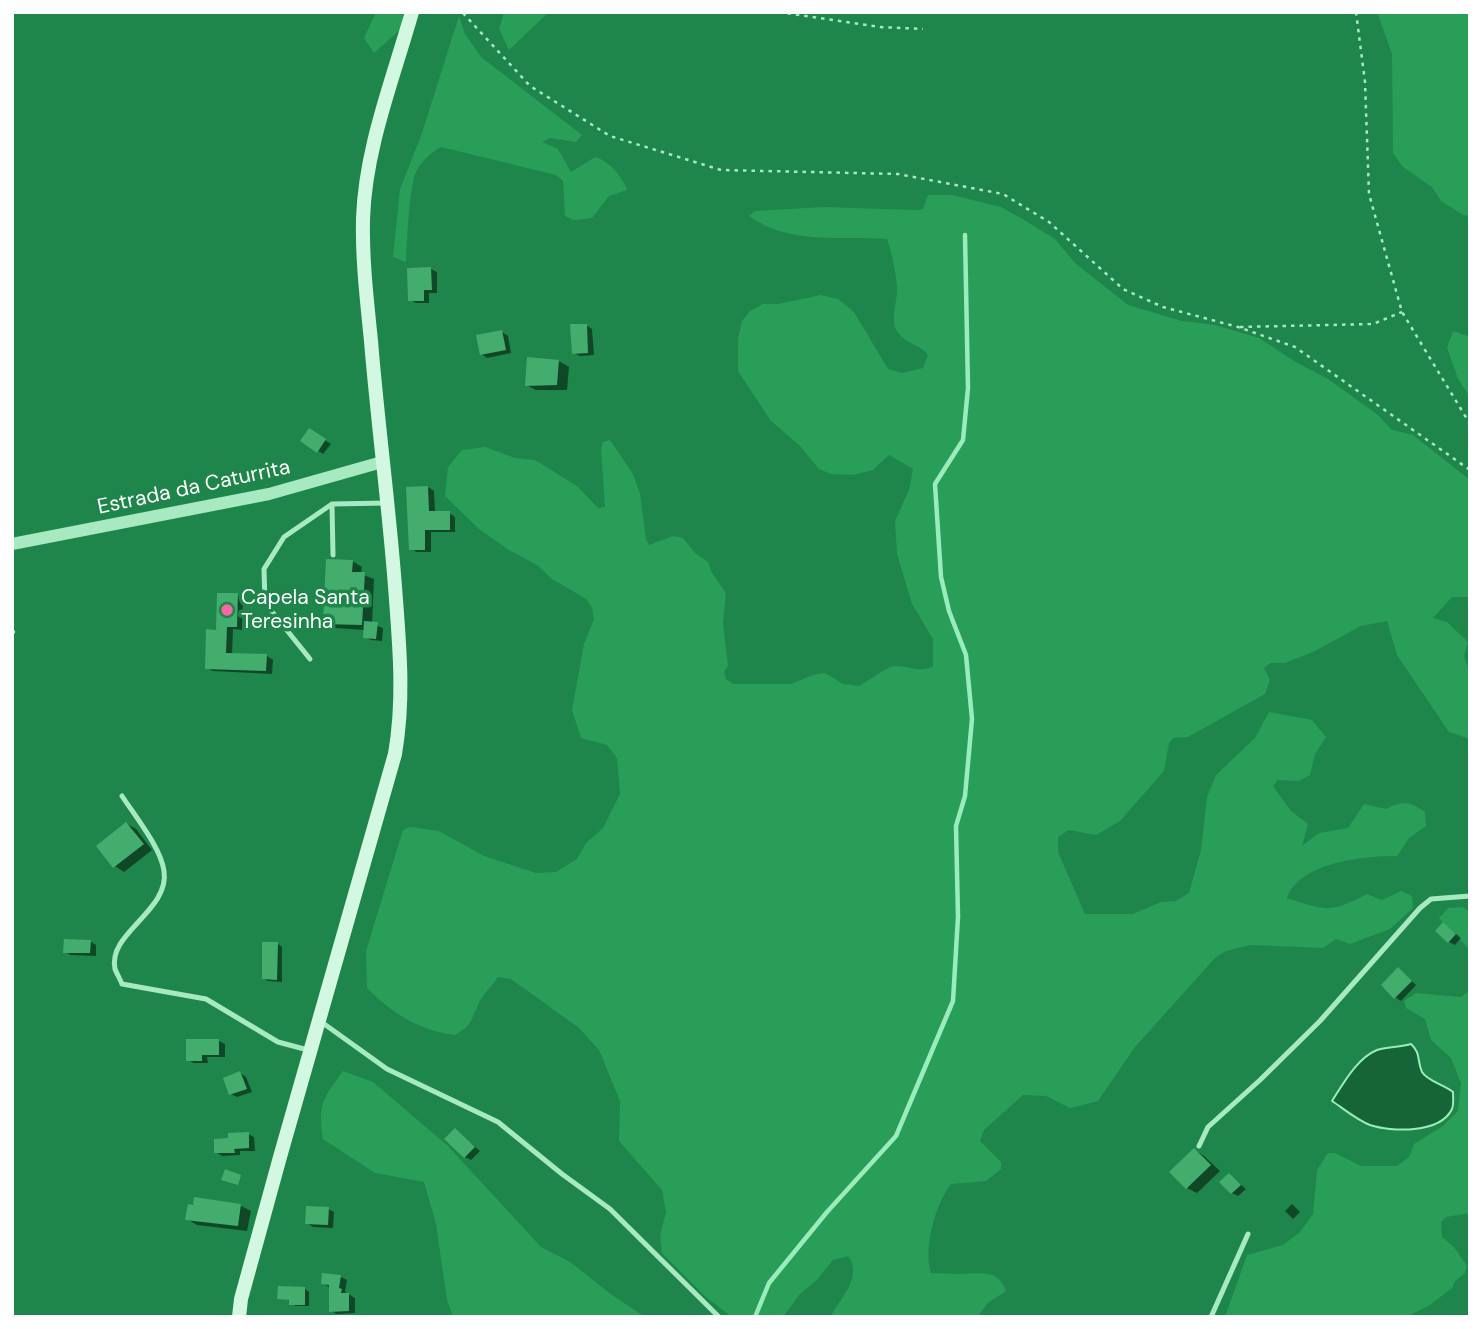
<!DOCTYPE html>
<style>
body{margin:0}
#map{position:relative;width:1482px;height:1329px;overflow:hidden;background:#1e864a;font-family:"DM Sans",sans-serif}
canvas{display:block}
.frame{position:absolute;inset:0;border:14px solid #fff;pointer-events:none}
</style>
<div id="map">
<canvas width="1482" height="1329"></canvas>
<div class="frame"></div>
</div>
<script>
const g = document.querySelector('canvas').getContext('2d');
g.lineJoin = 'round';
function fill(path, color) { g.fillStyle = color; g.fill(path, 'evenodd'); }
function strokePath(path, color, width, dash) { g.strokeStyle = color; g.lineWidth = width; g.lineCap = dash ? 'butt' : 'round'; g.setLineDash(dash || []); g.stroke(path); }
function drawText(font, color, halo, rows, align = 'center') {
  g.font = font + ' "DM Sans",sans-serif'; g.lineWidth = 7; g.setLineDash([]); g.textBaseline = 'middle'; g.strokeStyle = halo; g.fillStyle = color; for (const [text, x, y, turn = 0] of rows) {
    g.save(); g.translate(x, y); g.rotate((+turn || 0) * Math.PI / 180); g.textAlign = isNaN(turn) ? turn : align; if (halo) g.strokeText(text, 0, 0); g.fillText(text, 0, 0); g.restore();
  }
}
const green = new Path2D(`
 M376 12H403L401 29 374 53 364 38Z
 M504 12H549L509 50 499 29Z
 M1377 12H1470V216L1463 215 1441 201 1432 187 1403 167 1393 153 1392 54Z
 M459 16 465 34 481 57 582 135 576 142 550 138 542 142 558 149 571 172 595 157C609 161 622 176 627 190L609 196 592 218 574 220 565 216 563 181 556 175 441 147C432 152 422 161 417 170 409 183 407 244 406 262L393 257 400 189 422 133Z
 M928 195H952L1001 207 1026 221 1055 239 1075 263 1128 305 1182 321 1215 325 1259 338 1294 361 1328 379 1378 415 1392 430 1413 435 1470 480V597H1452L1433 618 1447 622 1468 642 1464 656 1470 674V739L1449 732 1397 655 1387 621 1361 626 1315 651 1285 663H1270L1264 668 1270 680 1265 694 1188 737 1173 738 1169 743 1164 771 1120 821 1096 835 1069 830 1058 837V852L1085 914H1133L1161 902 1176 901 1189 893 1201 850 1207 797 1216 775 1255 738 1269 712 1312 720 1326 737 1315 754 1310 775 1299 781 1278 780 1273 786 1291 811 1308 824 1302 846 1319 833 1348 828 1364 804 1386 809C1402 800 1410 801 1425 812L1426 826 1409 838 1397 856C1364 856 1300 862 1287 898 1327 911 1330 913 1367 894L1382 900 1401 891 1412 896 1413 908 1390 929 1350 944 1336 939 1323 948 1250 945 1226 951 1215 958 1135 1047 1098 1101 1070 1108 1046 1096 1023 1095 984 1130 980 1141 1001 1162V1169L986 1181 951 1184C935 1205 923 1248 931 1273 941 1273 950 1274 959 1274 978 1274 999 1268 1006 1291L988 1303 980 1313V1317H830C841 1298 863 1276 848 1256L833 1260 817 1280 800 1294 783 1317H732L706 1297 662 1253 660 1235 666 1212 662 1190 619 1141 620 1101 599 1050 579 1028 511 979 498 977C492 986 482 995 478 1005 470 1022 472 1025 455 1035 418 1030 393 1014 367 988L366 951 403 830 410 827 439 831 484 856 536 873 556 872 577 859 586 843 603 828 620 794 617 758 607 745 581 738 572 710 584 644 594 619 592 608 586 599 552 579 537 565 509 550 480 530 445 496 448 467 462 450 485 447 515 458 535 460 577 486 598 508 605 507 601 449 603 442 610 440 633 474 640 494 646 539 649 545 673 536 683 538 696 554 708 562 712 573 726 593 723 623 728 666 724 672 726 679 733 684H791L813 675 825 673 843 684 859 686C867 682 886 667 894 666 910 665 915 673 933 667V639L912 604 897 554 895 521 909 490 913 469 889 455 873 470 853 475 831 474 819 469 799 445 771 421 738 371V339L742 321 750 311 763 304H778L821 295 838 299 854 312 888 369 902 373 923 368 928 355C921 345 909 345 901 336 887 323 898 303 897 288 896 272 892 254 887 239 841 236 789 245 749 216L755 211 823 207 916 210 923 209Z
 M1453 331 1470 337V397L1458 379 1447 347Z
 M1463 907 1470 912V950L1439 918 1448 908Z
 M1470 990V1213L1446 1217 1441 1222 1442 1237 1454 1247 1467 1266 1465 1273 1455 1281 1452 1288 1430 1305 1406 1317H1225L1247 1255 1283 1245 1300 1232 1313 1214 1317 1170 1328 1153H1335L1361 1166H1397L1409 1157 1414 1144 1443 1126 1458 1111 1461 1083 1451 1058 1431 1040 1425 1019 1406 1008 1404 1001 1416 993 1461 997Z
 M343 1071 373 1082 448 1146 541 1247 570 1262 612 1295 645 1317H453L447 1300 436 1224 424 1182 375 1173 323 1139C318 1104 322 1100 343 1071Z`);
const water = new Path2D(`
 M1411 1044C1421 1053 1417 1061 1422 1072 1427 1081 1445 1085 1453 1092 1453 1097 1454 1104 1452 1109 1440 1134 1391 1132 1370 1125 1357 1120 1344 1109 1332 1101 1343 1084 1357 1058 1377 1050 1385 1047 1401 1047 1411 1044Z`);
const shadow = new Path2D(`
 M431 269 437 272V293H429V303H416L410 300Z
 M586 325 592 329 594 355 580 356 574 353Z
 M502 332 508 336 511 353 487 358 481 354Z
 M528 359 559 361 569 367 567 390H536L526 385Z
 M309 430 331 444 323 454 302 441Z
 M428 487 434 491 435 513H449L455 517V532H431V552H417L411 549Z
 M352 561 362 567 361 574 374 579 372 624 383 628 382 641 371 640 365 637V630L335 628 325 623Z
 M237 595 243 598 242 630 233 629 232 655 267 656 273 660 272 674 213 671 207 668 217 631Z
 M127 824 136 829 152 850 124 872 115 866Z
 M1444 924 1461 938 1455 945 1449 942Z
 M90 941 96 945V956L71 955 65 952Z
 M278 944 282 947V982L268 981 263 978Z
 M1398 970 1416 985 1401 1001 1395 997Z
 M219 1041 225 1044V1057H207L208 1063H194L188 1060Z
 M240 1073 246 1077 252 1092 237 1097 231 1094Z
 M455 1130 480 1151 471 1160 465 1157Z
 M248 1134 254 1137 255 1151H240V1155L222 1156 216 1152 229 1140Z
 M1195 1150 1204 1156 1220 1171 1197 1193 1187 1188Z
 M1229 1175 1246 1189 1238 1196 1232 1193Z
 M196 1199 241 1206 251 1211 247 1231 197 1225 187 1219 194 1207Z
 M1292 1204 1300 1212 1293 1219 1285 1211Z
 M328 1209 334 1212 333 1228 313 1227 307 1223Z
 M341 1277 347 1280 345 1292 355 1298V1313L337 1314 331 1311 329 1287 323 1283Z
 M305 1289 309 1292V1306H295L291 1301 279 1298Z`);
const stream = new Path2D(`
 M12 633 13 632
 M755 1317 769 1283 827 1212 896 1136 953 1001 958 917 956 826 965 796 972 719 966 655 949 611 941 577 935 484 963 440 968 388 965 235`);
const building = new Path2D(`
 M431 267 432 290H424V301H408L407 268Z
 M570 324H587L588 353 572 354Z
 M502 330 506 350 480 355 476 335Z
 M527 357 559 360 557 385 525 386Z
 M309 428 326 439 317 453 300 441Z
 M428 486 429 511H450V530H425V550H409L406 487Z
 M326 559 353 560 352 572H365L362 625 323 624Z
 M217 593H238L237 627H227L226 653 267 654 266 671 205 669 206 629 216 630Z
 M364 621 378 622 376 639 363 638Z
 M126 822 144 844 113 868 96 846Z
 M1443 922 1456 934 1448 943 1435 931Z
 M64 939 91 940 90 953H63Z
 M262 942H278L277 980 262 979Z
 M1398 967 1412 981 1394 999 1381 985Z
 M186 1039H219V1055H202V1061H186Z
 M240 1071 247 1089 229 1095 223 1078Z
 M455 1128 475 1147 464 1158 444 1139Z
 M249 1132V1148L234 1149 235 1153H214V1139L228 1138V1133Z
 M1194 1148 1211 1165 1186 1189 1169 1172Z
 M225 1169 241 1175 238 1185 221 1180Z
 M1229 1173 1241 1185 1231 1194 1219 1182Z
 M194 1197 241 1204 238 1226 185 1220 188 1204 193 1205Z
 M306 1206 329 1207 328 1225 305 1224Z
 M322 1273 341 1275 339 1288 342 1289 341 1293H349V1311L329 1312V1285L321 1284Z
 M278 1286 305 1287V1305H289V1300L277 1299Z`);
const path = new Path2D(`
 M779 12 880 27 923 29
 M1356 12 1365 82 1369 194 1402 312 1470 424
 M463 13 530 86 610 136 721 170 898 174 1003 194 1049 222 1123 289 1163 307 1238 327 1295 347 1470 470
 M1240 327 1373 324 1402 312`);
const service = new Path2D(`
 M332 504 333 555
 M310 659 265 603 264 569 284 537 332 504 387 503
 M122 796C135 816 161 848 164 871 170 911 107 933 115 969 117 974 120 979 122 984L206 999 278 1042 308 1050
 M320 1021 387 1069 498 1122 562 1174 610 1209 719 1317
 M1199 1146 1208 1127 1260 1080 1320 1021 1420 908 1431 899 1470 896
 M1211 1317 1248 1234`);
const tertiary = new Path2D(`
 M12 544 269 494 382 462`);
const secondary = new Path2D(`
 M239 1317 241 1299 280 1157 395 754C404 702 400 652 396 600 390 513 378 427 371 341 367 301 362 259 363 219 365 149 393 79 412 12`);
const markers = [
 [227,610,7,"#f966a6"]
];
const streetNames = [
 ["Estrada da Caturrita",194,488,-12]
];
const poiNames = [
 ["Capela Santa",241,598],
 ["Teresinha",241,622]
];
fill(green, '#289e58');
fill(water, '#156537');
strokePath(water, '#9aecba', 2);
fill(shadow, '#0007');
strokePath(stream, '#9aecba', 4.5);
fill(building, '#43ad6e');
strokePath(path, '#a7eac2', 2.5, [3.5, 5]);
strokePath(service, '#a7eac2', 5);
strokePath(tertiary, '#a7eac2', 12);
strokePath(secondary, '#d3f8e2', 14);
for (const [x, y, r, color] of markers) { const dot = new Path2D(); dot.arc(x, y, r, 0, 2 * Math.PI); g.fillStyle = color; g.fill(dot); strokePath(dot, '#1e864a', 2.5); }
drawText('21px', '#fff', '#1e864a', streetNames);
drawText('21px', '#fff', '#1e864a', poiNames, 'left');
</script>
